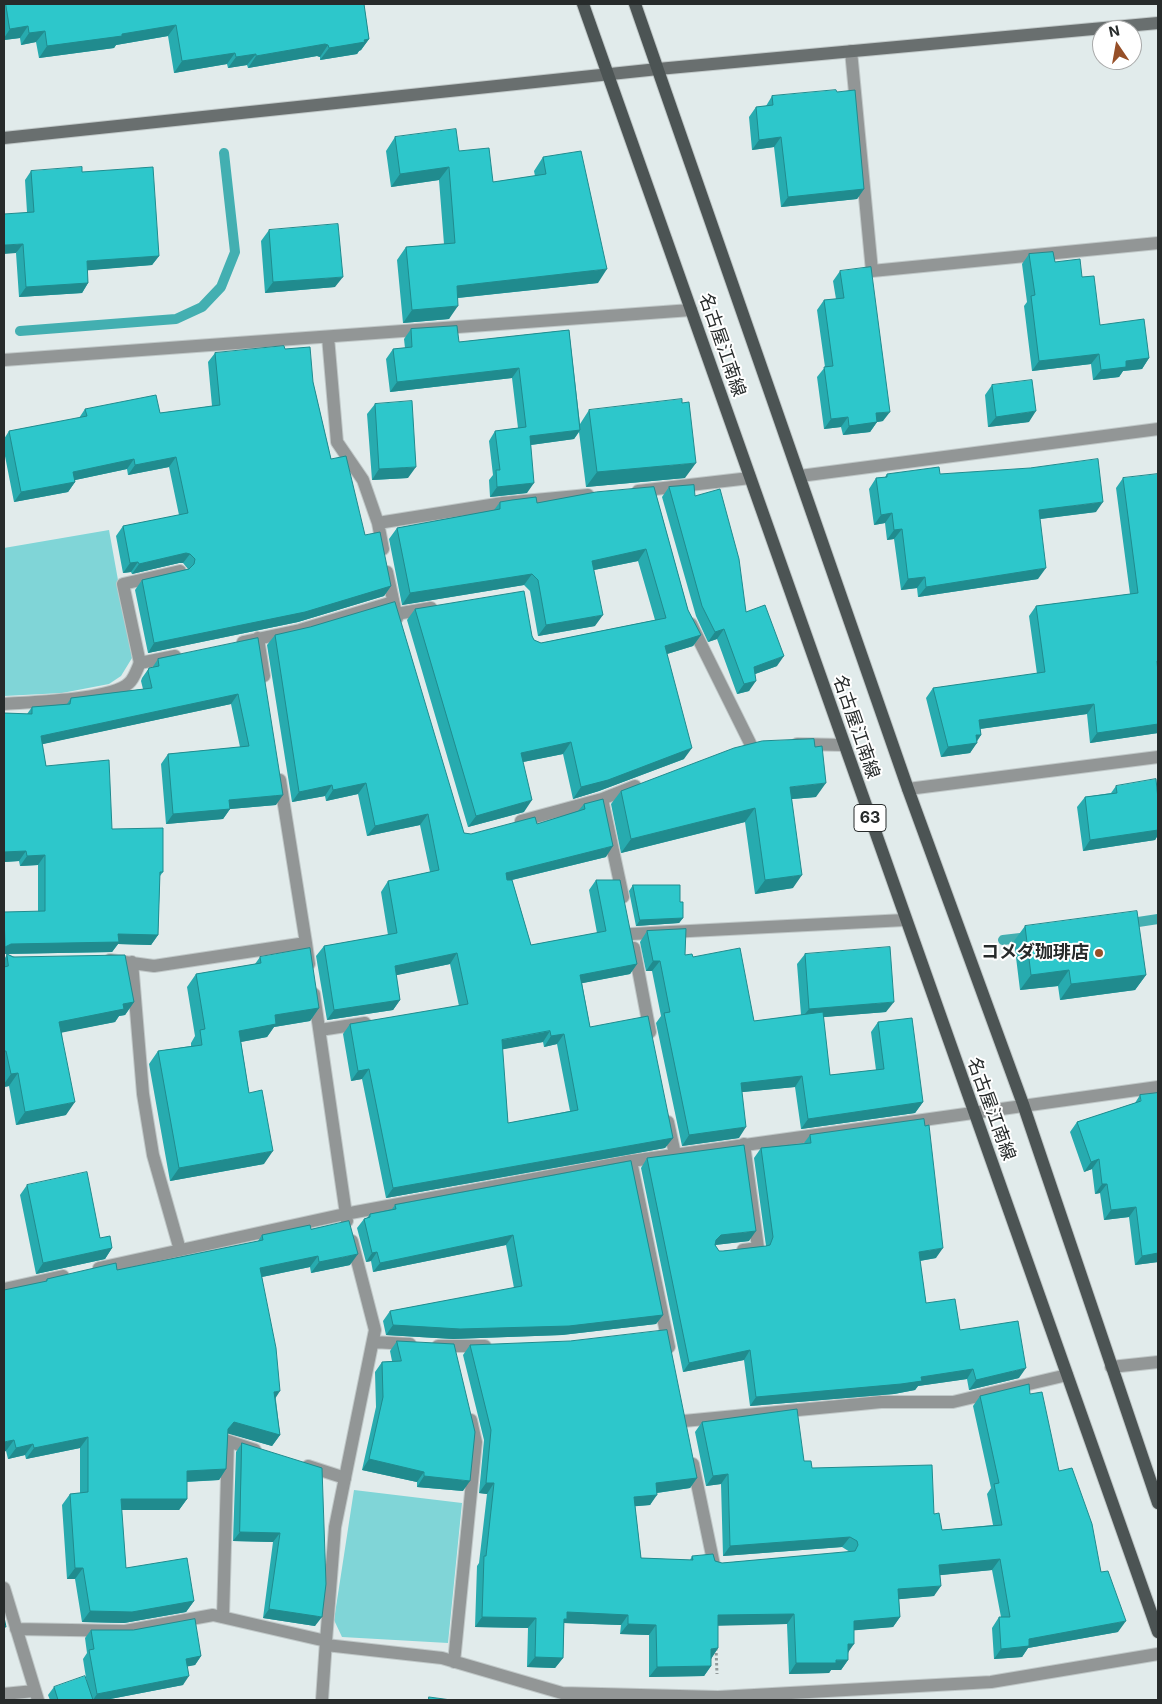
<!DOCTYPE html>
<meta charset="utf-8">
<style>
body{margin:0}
#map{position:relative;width:1162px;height:1704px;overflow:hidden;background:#e1ebeb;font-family:Inter,sans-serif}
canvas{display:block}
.frame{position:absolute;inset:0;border:5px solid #272b2b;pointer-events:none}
.north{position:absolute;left:1092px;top:20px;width:50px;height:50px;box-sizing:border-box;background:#fff;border:1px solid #a9aaaa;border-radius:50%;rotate:348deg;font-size:14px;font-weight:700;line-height:20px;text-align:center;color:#272b2b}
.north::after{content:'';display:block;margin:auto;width:18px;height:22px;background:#964f28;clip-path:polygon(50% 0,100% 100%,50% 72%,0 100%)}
</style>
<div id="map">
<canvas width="1162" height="1704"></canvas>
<div class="frame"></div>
<div class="north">N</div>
</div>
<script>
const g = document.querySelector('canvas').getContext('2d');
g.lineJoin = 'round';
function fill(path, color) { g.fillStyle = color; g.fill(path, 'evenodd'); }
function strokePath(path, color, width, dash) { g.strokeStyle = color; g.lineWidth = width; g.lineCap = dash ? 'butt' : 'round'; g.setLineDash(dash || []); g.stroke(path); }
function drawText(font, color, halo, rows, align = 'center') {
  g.font = font + ' Inter,"Noto Sans JP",sans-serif'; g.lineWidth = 4; g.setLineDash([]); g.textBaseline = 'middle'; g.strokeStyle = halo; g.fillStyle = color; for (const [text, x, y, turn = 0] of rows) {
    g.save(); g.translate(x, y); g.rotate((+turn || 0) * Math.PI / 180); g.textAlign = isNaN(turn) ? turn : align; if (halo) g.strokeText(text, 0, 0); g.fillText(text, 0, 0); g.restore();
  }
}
const green = new Path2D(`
 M109 530 132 658 121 676 109 684 62 693 4 696V548Z
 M354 1490 462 1503 448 1643 342 1637 334 1620Z`);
const stream = new Path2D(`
 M20 331 176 319 202 307 221 287 235 252 224 153
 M1125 924 1158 919
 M1003 940 1029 937`);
const path = new Path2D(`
 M716 1648 717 1674`);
const lane = new Path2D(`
 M396 614 431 608
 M140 663 123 584 180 571
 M320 1030 365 1023
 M743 1250 758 1248 744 1144
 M308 1466 345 1478
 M223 1617 228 1441 255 1450`);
const street = new Path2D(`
 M851 51 872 271 1158 243
 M328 337 337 442 363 480 378 523 383 549
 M4 360 691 310
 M800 476 1158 429
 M638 491 750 478
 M378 523 503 503 588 495
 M387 572 397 618
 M691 624 750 743
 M258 638 264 676
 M243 642 300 630 393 602
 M4 704C29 702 112 700 129 683 134 679 137 669 140 663L175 656
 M797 744 844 745
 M280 780 306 943
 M908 789 1158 757
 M602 799 635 786
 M521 821 602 799 623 897
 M631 934 905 920
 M634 948 650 1032
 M110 960 154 966 306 943 309 964
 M132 962 143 1094 153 1155 180 1250
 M314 994 347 1221
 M668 1122 675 1154
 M631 1161 669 1347
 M99 1268 345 1214 631 1161 1158 1087
 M4 1289 63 1276
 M373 1342 410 1344
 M438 1346H485
 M1111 1367 1158 1362
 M684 1421 881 1402H953L1067 1375
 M693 1464 714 1565
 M4 1588 38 1700
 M16 1629 125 1631 213 1615 326 1641 322 1700
 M326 1641 335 1527 375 1330 352 1241
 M326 1645 442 1658 562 1693 718 1697 991 1682 1158 1654
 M454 1662 476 1442 471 1420
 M4 1694 34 1691`);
const secondary = new Path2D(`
 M4 138 658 69 1158 23`);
const primary = new Path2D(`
 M583 4 1158 1632
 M635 4 908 789 1023 1104 1158 1503`);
const wall = new Path2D(`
 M4 4H364L369 39 361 50 359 51 357 54 320 60V57L317 56 248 68 247 65 228 68 227 64 174 73 168 36 116 45 114 48 39 58 36 42 21 45 20 38 4 40Z
 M837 92 864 189 857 199 781 207 774 147 752 150 749 117 756 107 766 106 772 96Z
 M395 137 459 151 493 182 535 176 534 171 543 157 598 283 458 298 449 319 403 323 397 260 406 247 444 244 439 180 391 187 386 151Z
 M31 171 82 172 159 256 152 265 87 270 88 283 82 293 19 297 16 253 27 212 25 180Z
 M269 230 335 287 265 293 261 241Z
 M1029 254 1055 262 1082 277 1100 325 1149 358 1142 369 1123 371 1119 377 1093 380 1091 364 1032 371 1024 306 1027 302 1022 264Z
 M840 271 883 421 877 422 870 432 843 435 841 427 824 429 817 377 825 367 817 310 824 300 836 299 833 281Z
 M411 329 459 342 569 330 580 424 589 410 685 478 586 487 579 432 574 439 531 445 527 493 490 497 489 480 493 475 489 441 495 431 518 428 512 378 390 392 386 359 393 349 405 348 404 339Z
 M285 349 313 382 331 459 365 535 391 586 384 596 298 622 148 653 135 590 142 580 188 569 183 563H179L132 574 131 572 123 573 116 536 123 526 179 515 169 467 128 475 127 469 75 480V482L68 492 14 502 4 451V439L9 431 79 418 85 409 160 413 212 406 208 362 215 353Z
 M992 385 1029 422 988 427 985 395Z
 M375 404 408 478 372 480 367 414Z
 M887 474H940L1096 512 1040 519 1038 579 918 597 917 588 901 590 894 539 887 540 885 523 874 525 869 489 876 478 885 477Z
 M1123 478 1158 670V733L1090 743 1087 714 980 729 981 735 970 753 941 757 926 698 933 688 1037 674 1029 616 1036 606 1130 594 1116 488Z
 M654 487 688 610 701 635 693 646 667 654 684 759 599 791 573 799 563 754 523 762 524 812 468 827 407 620 415 609 532 636 534 640 541 643 655 620 638 561 594 570 595 626 538 636 530 591 524 585 402 605 389 539 397 528 494 510 500 502 537 503Z
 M669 487 746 612 777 666 755 674 749 691 737 694 717 639 708 642 696 616 662 497Z
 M275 635 464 833 471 834 537 824 578 811 584 804 606 857 512 880 531 945 597 933 589 890 596 880 637 964 630 974 582 983 590 1027 673 1138 665 1148 386 1198 362 1079 351 1081 343 1034 350 1024 459 1006 450 964 396 975 400 1000 393 1010 327 1020 316 956 324 946 388 935 381 892 388 881 430 872 420 825 367 836 358 794 326 801 325 796 292 802 267 645ZM543 1042 544 1047 557 1044 570 1111 508 1123 502 1049Z
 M258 638 276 805 230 809 223 819 166 824 161 764 168 754 240 747 231 704 42 744 46 766 112 829 163 872 160 876 158 935 151 945 118 944 112 952 4 954V912H38V865L20 866 19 861 4 862V713L27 714 32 707 67 704 71 698 143 689 141 681 142 678 149 668H152L158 659Z
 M1116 786 1158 799V835L1155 840 1083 851 1077 807 1085 797 1111 793Z
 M621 791 816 797 792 799 793 888 755 894 745 822 621 853 611 804Z
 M633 885 680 902 683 918 679 923 636 926 629 891Z
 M1025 926 1146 975 1135 990 1060 1000 1058 986 1020 990 1014 941Z
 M647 931 685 955 693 957 754 1021 801 1015 797 964 805 954 886 1012 823 1017 830 1075 876 1070 871 1032 878 1022 923 1102 915 1113 801 1129 795 1087 742 1092 739 1138 682 1146 656 1023 661 1016 652 971H646L640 942Z
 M7 954 134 1002 125 1015 119 1016 115 1022 62 1032 66 1115 16 1125 9 1086 4 1087V960Z
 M260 957 319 1008 310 1021 274 1027 267 1037 241 1042 249 1093 264 1164 170 1181 149 1064 158 1051 191 1046V1043L195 1036 187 987 196 974 255 964Z
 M1140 1095 1158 1262 1135 1265 1129 1217 1104 1220 1100 1193 1095 1194 1092 1169 1084 1172 1070 1132 1077 1122 1135 1103Z
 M810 1135 936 1258 920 1261 926 1303 1019 1378 969 1390 967 1379 918 1386 915 1390 894 1394 750 1406 744 1360 683 1372 641 1168 647 1158 749 1241 715 1245 719 1251H723L766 1246 754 1158 761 1148 804 1143Z
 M631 1161 663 1315 656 1324 562 1335 453 1339 386 1335 383 1321 390 1311 514 1288 506 1245 373 1272 371 1261 366 1262 357 1228 364 1219 367 1218 370 1214 392 1209 395 1205Z
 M27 1185 100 1238 112 1248 105 1259 36 1274 20 1195Z
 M311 1229 350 1265 311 1273 310 1267 262 1277 280 1435 272 1446 228 1433 226 1469 219 1480 187 1482V1499L179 1510H121L126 1568 194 1601 186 1612 124 1623 82 1622 75 1579H67L62 1505 70 1494 80 1493V1448L26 1459 25 1455 8 1459 6 1451 45 1282 47 1279 117 1270 258 1241 262 1235Z
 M397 1341 463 1491 417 1487V1482L362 1470 376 1407 375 1372 382 1362 392 1361 390 1351Z
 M470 1345 697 1478 690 1488 657 1493 650 1505 635 1506 641 1558 690 1560 692 1556 715 1561 722 1563 850 1552 842 1547 723 1556 721 1484 706 1486 695 1432 702 1422 804 1461 812 1468 934 1514 942 1530 993 1525 987 1494 991 1488 973 1406 980 1396 1030 1394 1059 1471 1101 1572 1118 1632 1028 1648 1022 1657 994 1659 992 1628 999 1617H1001L992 1570 940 1575 934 1596 899 1599 900 1617 893 1627 854 1630 848 1654V1660L841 1670H831L829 1673 789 1674 787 1624 718 1625V1648L711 1659V1666L704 1676 649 1677V1635L620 1634 621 1625 564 1623 563 1658 555 1668 527 1667 528 1628 475 1627 477 1566 479 1563 487 1494 479 1493 484 1440 463 1355Z
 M242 1443 326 1584 315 1626 263 1618 273 1542 233 1541 236 1452Z
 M91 1630 201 1656 195 1665 187 1666 183 1685 105 1700H50L48 1695 54 1687 87 1684 83 1659 87 1653 85 1638Z`);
const shadedWall = new Path2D(`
 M176 25 168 36 116 45 114 48 39 58 47 46Z
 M28 26 20 38 4 40V38L10 29Z
 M45 31 36 42 21 45 29 33Z
 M369 39 361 50 359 51 357 54 320 60 329 48Z
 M325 44 328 45 320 57 317 56 248 68 256 56Z
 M235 53 227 64 174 73 182 61Z
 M256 54 247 65 228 68 236 57Z
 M781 137 774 147 752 150 759 140Z
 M449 167 439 180 391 187 400 174Z
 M864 189 857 199 781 207 788 197Z
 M23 244 16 253 4 254V245Z
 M159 256 152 265 80 271 87 261Z
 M607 269 598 283 447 299 457 286Z
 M343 277 335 287 265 293 273 282Z
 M88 283 82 293 19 297 26 287Z
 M458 306 449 319 403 323 412 310Z
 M1099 354 1091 364 1032 371 1039 361Z
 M1149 358 1142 369 1123 371 1119 377 1093 380 1101 370 1126 361Z
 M519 368 512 378 390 392 397 382Z
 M1036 411 1029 422 988 427 996 417Z
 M890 412 883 421 877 422 870 432 843 435 849 426 876 413Z
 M848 417 841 427 824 429 831 419Z
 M580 430 574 439 523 446 530 436Z
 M176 457 169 467 128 475 135 465Z
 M134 459 127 469 66 482 73 472Z
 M696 463 685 478 586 487 597 472Z
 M416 467 408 478 372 480 379 469Z
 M75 482 68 492 14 502 21 492Z
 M534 483 527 493 490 497 497 487Z
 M1103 502 1096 512 1032 520 1039 510Z
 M892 513 885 523 874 525 881 515Z
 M902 529 894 539 887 540 894 530Z
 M646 549 638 561 584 572 592 561Z
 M186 553 190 554 183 563H179L132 574 139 564Z
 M138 562 131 572 123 573 130 563Z
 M1046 568 1038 579 918 597 926 587Z
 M532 574 524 585 402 605 410 593Z
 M925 577 917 588 901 590 908 579Z
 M391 586 384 596 298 622 148 653 154 643Z
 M603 615 595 626 538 636 546 625Z
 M724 629 717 639 708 642 715 632Z
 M701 635 693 646 657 657 665 646Z
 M784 656 777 666 747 677 754 667Z
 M756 681 749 691 737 694 744 684Z
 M238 694 231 704 34 746 41 736Z
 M1094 704 1087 714 972 730 979 720Z
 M1158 724V733L1090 743 1097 733Z
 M976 735H981L975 743H977L970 753 941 757 948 747Z
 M571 742 563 754 513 764 521 753Z
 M692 748 684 759 599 791 573 799 581 787Z
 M366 783 358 794 326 801 333 790Z
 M826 783 816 797 780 800 790 787Z
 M332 785 325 796 292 802 299 792Z
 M283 795 276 805 230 809 223 819 166 824 173 814 229 800Z
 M532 800 524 812 468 827 476 816Z
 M755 808 745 822 621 853 631 839Z
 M428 814 420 825 367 836 375 826Z
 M1158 830V835L1155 840 1083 851 1090 840Z
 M613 846 606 857 499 883 506 873Z
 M26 851 19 861 4 862V852Z
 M45 855 38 865 20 866 27 856Z
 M802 875 793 888 755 894 765 880Z
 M683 918 679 923 636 926 640 920Z
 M118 934 158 935 151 945 118 944 112 952 4 954V949L5 947 11 944Z
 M457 953 450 964 388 977 395 966Z
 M653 961H660L652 971H646Z
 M637 964 630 974 573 985 580 975Z
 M1069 970 1058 986 1020 990 1031 975Z
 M1146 975 1135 990 1060 1000 1071 984Z
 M400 1000 393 1010 327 1020 334 1010Z
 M134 1002 125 1015 119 1016 115 1022 50 1035 59 1022 123 1004Z
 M894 1002 886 1012 801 1019 809 1009Z
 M319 1008 310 1021 274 1027 267 1037 230 1044 239 1031 275 1015Z
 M550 1031 543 1042 494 1051 502 1040Z
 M564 1034 557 1044 544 1047 551 1036Z
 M369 1069 362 1079 351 1081 358 1071Z
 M18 1073 9 1086 4 1087V1084L11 1074Z
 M802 1076 795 1087 733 1093 741 1083Z
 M75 1102 66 1115 16 1125 25 1112Z
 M923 1102 915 1113 801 1129 808 1119Z
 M746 1127 739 1138 682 1146 689 1135Z
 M673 1138 665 1148 386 1198 393 1188Z
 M273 1151 264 1164 170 1181 179 1168Z
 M1099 1159 1092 1169 1084 1172 1091 1162Z
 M1102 1184H1107L1100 1193 1095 1194Z
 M1136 1207 1129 1217 1104 1220 1111 1210Z
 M756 1231 749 1241 715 1245 716 1240 721 1235Z
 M513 1235 506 1245 373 1272 380 1263Z
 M112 1248 105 1259 36 1274 43 1263Z
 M943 1248 936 1258 913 1262 919 1252Z
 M377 1252 371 1261 366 1262 372 1253Z
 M1158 1253V1262L1135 1265 1142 1256Z
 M358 1254 350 1265 311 1273 319 1262Z
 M318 1256 310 1267 252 1279 260 1268Z
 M663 1315 656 1324 562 1335 453 1339 386 1335 393 1325Z
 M750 1350 744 1360 683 1372 689 1363Z
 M1026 1368 1019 1378 969 1390 976 1380Z
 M973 1369 967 1379 918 1386 915 1390 894 1394 750 1406 756 1397 921 1377Z
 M280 1391 273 1402 274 1392Z
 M234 1422 280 1435 272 1446 226 1433 228 1429Z
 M88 1437 80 1448 26 1459 34 1448Z
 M14 1440 6 1451 4 1452V1442Z
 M33 1444 25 1455 8 1459 16 1448Z
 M369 1459 424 1472 417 1482 362 1470Z
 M226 1469 219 1480 179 1482 187 1471Z
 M728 1474 721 1484 706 1486 713 1476Z
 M424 1476 470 1481 463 1491 417 1487Z
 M697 1478 690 1488 649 1494 656 1483Z
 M486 1483H494L487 1494 479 1493Z
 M657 1495 650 1505 627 1507 634 1497Z
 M121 1499H187L179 1510H113Z
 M240 1532 280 1533 273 1542 233 1541Z
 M850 1537 842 1547 723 1556 730 1546Z
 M1000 1559 992 1570 932 1576 939 1565Z
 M75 1568H83L75 1579H67Z
 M941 1586 934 1596 891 1600 898 1589Z
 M194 1601 186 1612 124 1623 82 1622 90 1611Z
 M269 1609 322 1617 315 1626 263 1618Z
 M567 1612 628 1615 621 1625 564 1623 560 1629Z
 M794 1614 787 1624 711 1626 718 1615Z
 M482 1617 536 1618 528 1628 475 1627Z
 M900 1617 893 1627 847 1631 854 1621Z
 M1126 1621 1118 1632 1028 1648 1022 1657 994 1659 1001 1649 1029 1639Z
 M628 1624 656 1625 649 1635 620 1634Z
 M848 1644H854L847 1654Z
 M718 1648 711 1659V1649Z
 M201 1656 195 1665 180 1668 186 1659Z
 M535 1657 563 1658 555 1668 527 1667Z
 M848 1660 841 1670H831L829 1673 789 1674 796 1663Z
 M711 1666 704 1676 649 1677 657 1667Z
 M189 1676 183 1685 105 1700H93L97 1694Z`);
const building = new Path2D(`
 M6 4H364L369 39 364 40 365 42 329 48 328 45 325 44 256 56V54L236 57 235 53 182 61 176 25 122 34V36L47 46 45 31 29 33 28 26 10 29Z
 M836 90 837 92 855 90 864 189 788 197 781 137 759 140 756 107 773 105 772 96Z
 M456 129 459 151 489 148 493 182 546 174 543 157 581 151 607 269 457 286 458 306 412 310 406 247 455 243 449 167 400 174 395 137Z
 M82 167V172L153 167 159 256 87 261 88 283 26 287 23 244 4 245V214L34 212 31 171Z
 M338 224 343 277 273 282 269 230Z
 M1053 252 1055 262 1080 259 1082 277 1094 276 1100 325 1144 319 1149 358 1126 361V367L1101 370 1099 354 1039 361 1031 296 1035 295 1029 254Z
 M871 267 890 412 876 413 877 422 849 426 848 417 831 419 824 367 833 366 824 300 844 298 840 271Z
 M457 326 459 342 569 330 580 430 530 436 534 483 497 487 496 470H500L495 431 526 427 519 368 397 382 393 349 412 347 411 329Z
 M284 346 285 349 310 347 313 382 331 459 346 456 365 535 380 532 391 586 305 612 154 643 142 580 189 569 194 564 195 559 190 554 186 553 139 564 138 562 130 563 123 526 188 513 176 457 135 465 134 459 73 472 75 482 21 492 9 431 87 416 85 409 156 395 160 413 220 405 215 353Z
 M1032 380 1036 411 996 417 992 385Z
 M682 399V403L689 402 696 463 597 472 589 410Z
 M412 401 416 467 379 469 375 404Z
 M1098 459 1103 502 1039 510 1046 568 926 587 925 577 908 579 902 529 894 530 892 513 881 515 876 478 887 477V474L939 467 940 474 1030 468Z
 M1158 474V661H1157L1158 673V724L1097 733 1094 704 979 720 981 735H976L977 743 948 747 933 688 1045 672 1036 606 1138 593 1123 478Z
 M694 485 695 496 720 489 739 559 746 612 765 605 784 656 754 667 756 681 744 684 724 629 715 632 702 606 669 487Z
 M654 487 688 610 701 635 665 646 692 748 608 780 581 787 571 742 521 753 532 800 476 816 415 609 524 591 532 636 534 640 541 643 666 618 646 549 592 561 603 615 546 625 538 580 532 574 410 593 397 528 500 509V502L512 500 536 497 537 503 596 492Z
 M395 602 464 833 471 834 535 817 537 824 585 809 584 804 603 799 613 846 506 873 507 880H512L531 945 606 931 596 880H620L637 964 580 975 590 1027 648 1016 673 1138 393 1188 369 1069 358 1071 350 1024 468 1004 457 953 395 966 400 1000 334 1010 324 946 397 933 388 881 439 870 428 814 375 826 366 783 333 790 332 785 299 792 275 635 310 627ZM550 1031 551 1036 564 1034 578 1110 508 1123 502 1040Z
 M258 638 283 795 229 800 230 809 173 814 168 754 249 746 238 694 41 736 46 766 109 760 112 829 163 828V872H160L158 935 118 934 119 942 11 944 5 947 4 912 45 911V855L27 856 26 851 4 852V713L32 714V707L70 704 71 698 152 688 148 671 149 668 159 666 158 659Z
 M814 739 815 747 822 746 826 783 790 787 802 875 765 880 755 808 631 839 621 791 734 748 762 741Z
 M1156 779 1158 799V830L1090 840 1085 797 1117 793 1116 786Z
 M633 885H680V902H683V918L640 920Z
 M1137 911 1146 975 1071 984 1069 970 1031 975 1025 926Z
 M686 929 685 955 692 954 693 957 740 948 754 1021 823 1012 830 1075 884 1069 878 1022 912 1018 923 1102 808 1119 802 1076 741 1083 746 1127 689 1135 664 1013 670 1012 660 961H653L647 931Z
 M890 947 894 1002 809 1009 805 954Z
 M310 948 319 1008 275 1015 276 1024 239 1031 249 1093 262 1090 273 1151 179 1168 158 1051 202 1045 200 1030 205 1029 196 974 261 963 260 957Z
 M7 954 13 957 125 955 134 1002 123 1004 124 1009 59 1022 75 1102 25 1112 18 1073 11 1074 6 1051H4V967L8 966Z
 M1158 1093V1253L1142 1256 1136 1207 1111 1210 1107 1184H1102L1099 1159 1091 1162 1077 1122 1141 1101 1140 1095Z
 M924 1119 925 1126 929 1125 943 1248 919 1252 926 1303 955 1299 960 1330 1018 1321 1026 1368 976 1380 973 1369 921 1377 922 1381 901 1384 756 1397 750 1350 689 1363 647 1158 744 1145 756 1231 721 1235 716 1240 715 1245 719 1251H723L766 1246 770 1245 773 1237 761 1148 811 1143 810 1135Z
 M631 1161 663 1315 569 1326 460 1329 393 1325 390 1311 522 1286 513 1235 380 1263 377 1252 372 1253 364 1219 370 1217V1214L396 1209 395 1205Z
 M87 1172 100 1238 110 1236 112 1248 43 1263 27 1185Z
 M349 1221 358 1254 319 1262 318 1256 260 1268 276 1348 280 1391 274 1392 280 1435 234 1422 228 1429 226 1469 187 1471V1499H121L126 1568 187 1558 194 1601 132 1612 90 1611 83 1568H75L70 1494 88 1492V1437L34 1448 33 1444 16 1448 14 1440 4 1442V1290L47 1281V1279L116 1263 117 1270 263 1240 262 1235 310 1225 311 1229Z
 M667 1330 697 1478 656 1483 657 1495 634 1497 641 1558 693 1560 692 1556 713 1554 715 1561 722 1563 855 1551 858 1545 857 1541 850 1537 730 1546 728 1474 713 1476 702 1422 797 1409 804 1461H811L812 1468 932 1465 934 1514 939 1513 942 1530 1002 1525 994 1484 999 1483 980 1396 1029 1384 1030 1394 1042 1392 1059 1471 1072 1468 1092 1524 1101 1572 1108 1571 1126 1621 1029 1639V1646L1001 1649 999 1617H1010L1000 1559 939 1565 941 1586 898 1589 900 1617 854 1621V1644H848V1660H836V1663H796L794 1614 718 1615V1648L711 1649V1666L657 1667 656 1625 628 1624V1615L567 1612V1619H564L563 1658 535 1657 536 1618 482 1617 484 1556H486L494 1483H486L491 1430 470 1345 570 1341Z
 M397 1341 454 1344 475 1432 470 1481 424 1476V1472L369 1459 383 1397 382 1362 401 1361Z
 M242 1443 322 1468 326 1584 322 1617 269 1609 280 1533 240 1532Z
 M4 1617 6 1627H4Z
 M195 1619 201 1656 186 1659 189 1676 97 1694 89 1650 94 1649 91 1630H133Z
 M85 1676 93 1700H58L54 1687Z
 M429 1697 451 1700H429Z`);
const markers = [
 [1099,953,5,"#964f28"]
];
const shields = [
 [870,818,32]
];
const shieldNames = [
 ["63",870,818]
];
const streetNames = [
 ["名古屋江南線",722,345,71],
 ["名古屋江南線",856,727,71],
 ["名古屋江南線",991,1109,70]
];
const poiNames = [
 ["コメダ珈琲店",1089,953]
];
fill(green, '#80d5d7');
strokePath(stream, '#43afb1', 10);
strokePath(lane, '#c0c8c8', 14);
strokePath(street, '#c0c8c8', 14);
strokePath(secondary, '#c0c8c8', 14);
strokePath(primary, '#c0c8c8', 14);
strokePath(path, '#939a9a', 3, [2.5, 2.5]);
strokePath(lane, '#929696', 12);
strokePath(street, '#929696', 12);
strokePath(secondary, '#696f6f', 12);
strokePath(primary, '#4c5454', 12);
fill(wall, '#27abaf');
fill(shadedWall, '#208b8e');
fill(building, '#2dc7cb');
strokePath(building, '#208b8e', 1);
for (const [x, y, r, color] of markers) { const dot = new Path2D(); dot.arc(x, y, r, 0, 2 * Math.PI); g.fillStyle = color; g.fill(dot); strokePath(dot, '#fff', 2); }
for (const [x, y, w] of shields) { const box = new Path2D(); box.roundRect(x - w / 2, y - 13.5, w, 27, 4); g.fillStyle = '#fff'; g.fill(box); strokePath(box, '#272b2b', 1); }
drawText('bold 16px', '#272b2b', null, shieldNames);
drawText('18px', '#272b2b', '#fff', streetNames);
drawText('bold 18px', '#272b2b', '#fff', poiNames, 'right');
</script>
